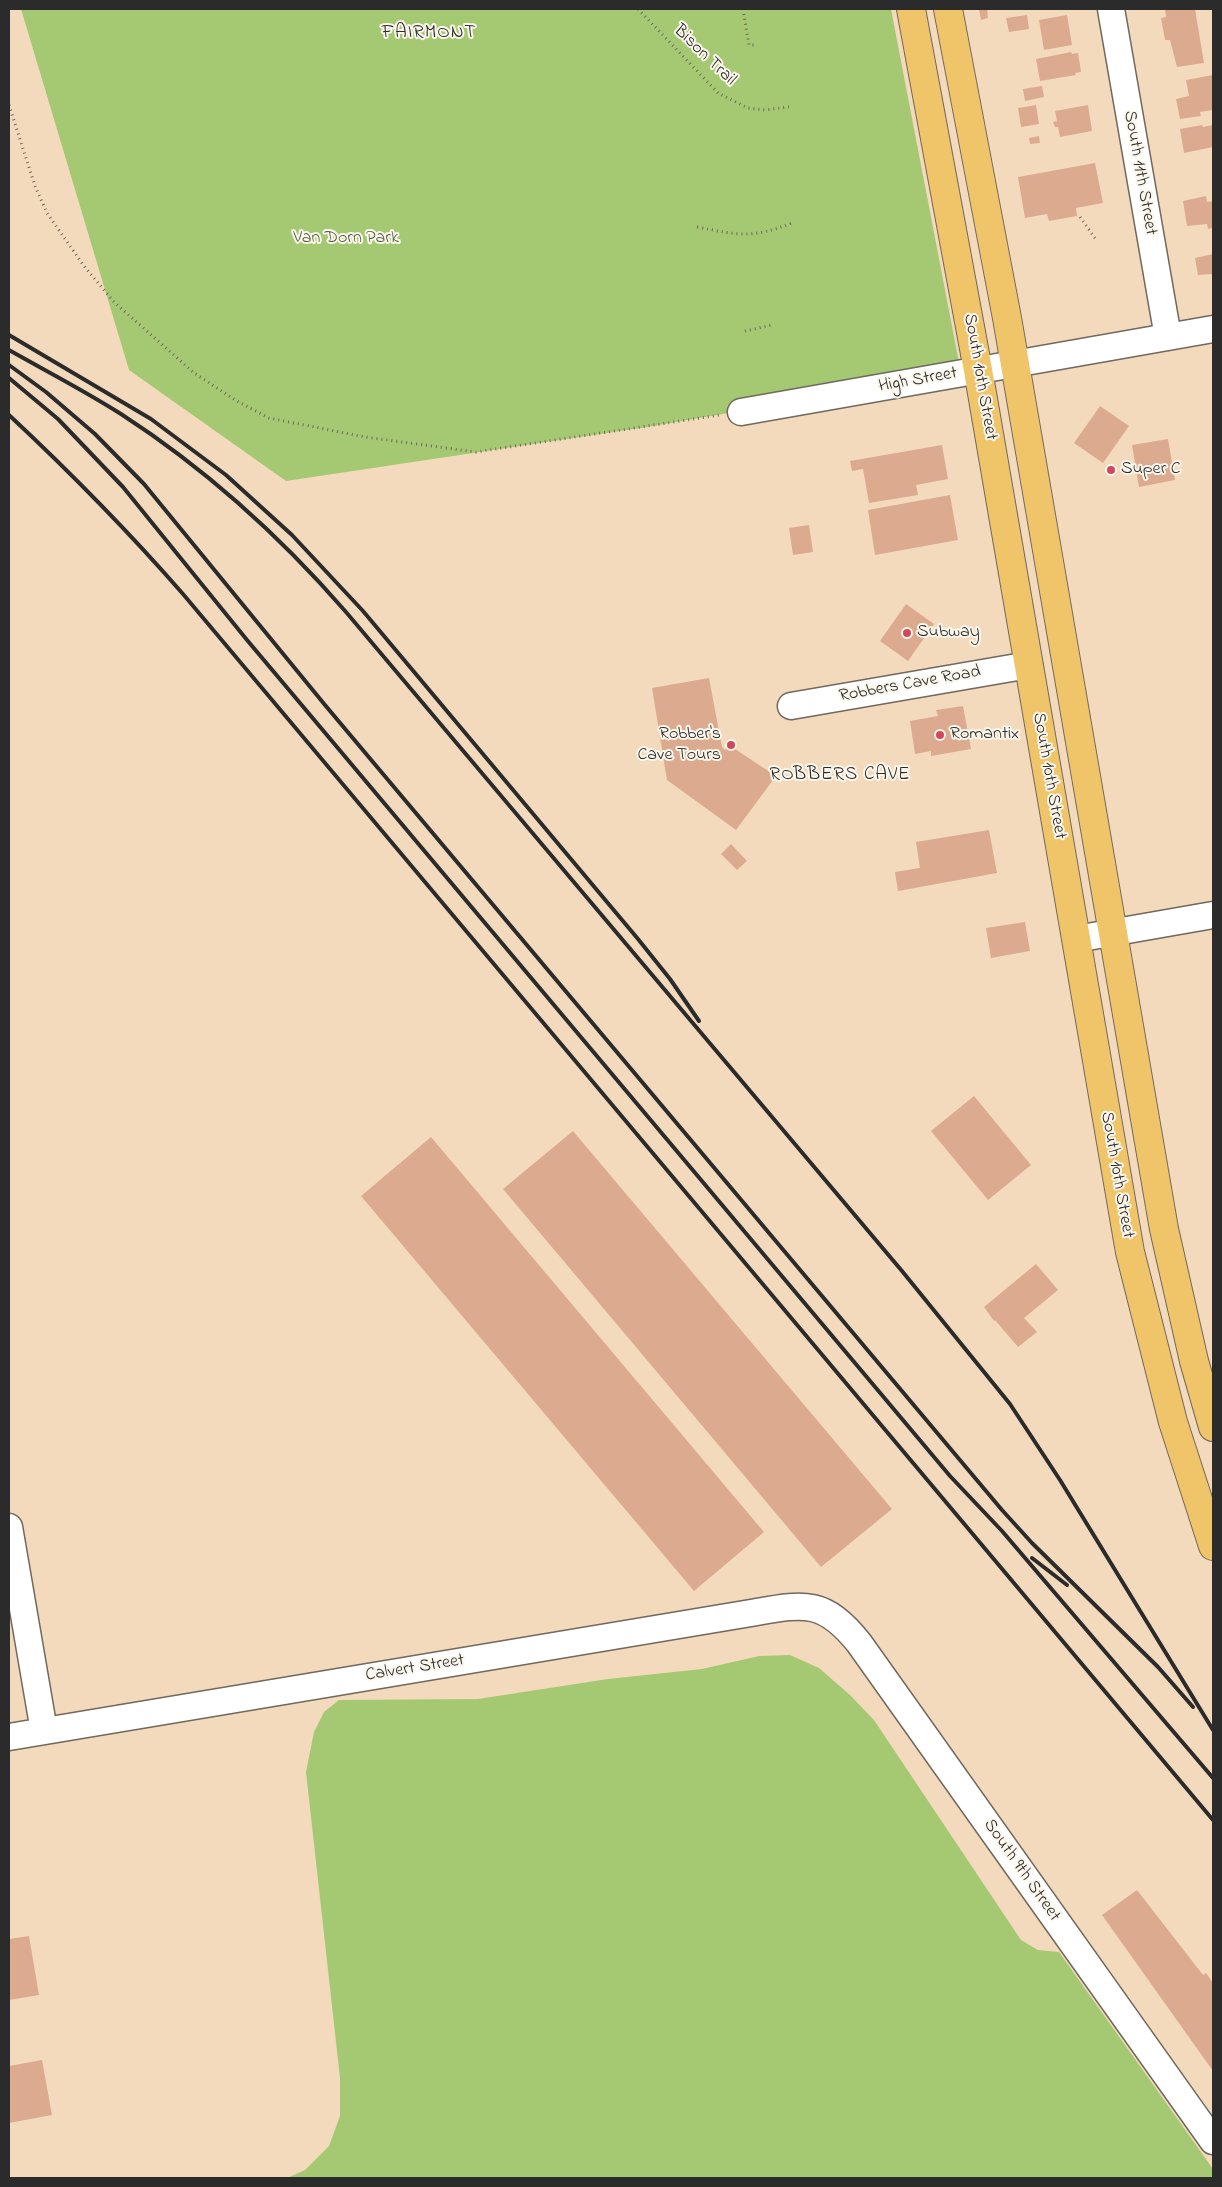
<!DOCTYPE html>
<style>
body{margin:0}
#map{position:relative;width:1222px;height:2187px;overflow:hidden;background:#f4dabc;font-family:"Indie Flower",sans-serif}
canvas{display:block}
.frame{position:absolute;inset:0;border:10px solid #2b2b2b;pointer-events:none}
</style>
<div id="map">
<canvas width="1222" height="2187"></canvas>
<div class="frame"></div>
</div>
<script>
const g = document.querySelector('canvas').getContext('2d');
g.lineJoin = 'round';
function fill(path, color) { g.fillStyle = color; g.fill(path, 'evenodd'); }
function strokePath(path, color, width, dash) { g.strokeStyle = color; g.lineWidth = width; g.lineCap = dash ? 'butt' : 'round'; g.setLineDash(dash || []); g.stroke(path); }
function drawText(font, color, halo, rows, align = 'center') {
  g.font = font + ' "Indie Flower",sans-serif'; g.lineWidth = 4; g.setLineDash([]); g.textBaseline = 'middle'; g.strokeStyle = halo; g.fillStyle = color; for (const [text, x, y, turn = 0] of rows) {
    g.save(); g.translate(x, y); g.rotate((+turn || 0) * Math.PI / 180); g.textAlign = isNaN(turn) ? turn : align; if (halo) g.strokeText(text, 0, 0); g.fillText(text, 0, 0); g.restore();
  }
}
const green = new Path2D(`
 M21 9H891L961 373 647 427 286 481 129 370Z
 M790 1655 819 1668 850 1695 874 1720 1021 1940 1038 1950 1059 1952 1213 2169V2178H287L305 2170 329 2146 340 2116V2078L306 1772 314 1732 324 1712 339 1700 478 1699 608 1679 702 1669 759 1656Z`);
const building = new Path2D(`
 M987 9 988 18 981 20 979 10Z
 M1165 9H1195L1204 63 1177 67 1170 40H1165L1161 18 1166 17Z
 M1027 15 1029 29 1009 32 1006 18Z
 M1067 15 1072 45 1044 50 1039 20Z
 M1071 52 1072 54 1078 53 1081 72 1075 73 1076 75 1040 81 1036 59Z
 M1213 75V110L1200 112 1201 116 1180 119 1176 99 1189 96 1186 80Z
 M1042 86 1044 97 1025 101 1023 89Z
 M1036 105 1039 124 1021 127 1018 108Z
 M1088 105 1092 131 1060 137 1058 127H1055L1053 122 1057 121 1055 111Z
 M1202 125 1203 127 1213 125V147L1184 153 1180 129Z
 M1039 136 1040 143 1030 144 1029 138Z
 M1095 163 1103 203 1076 208 1077 216 1049 221 1047 214 1025 218 1018 177Z
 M1206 196 1207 202 1213 201V228L1208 229 1207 224 1187 226 1183 201Z
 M1213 254V274L1198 275 1195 258Z
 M1100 406 1129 426 1103 463 1074 443Z
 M1168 439 1175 480 1139 487 1132 445Z
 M942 445 948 479 916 485 918 495 869 503 863 469 852 471 850 461Z
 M950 495 958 540 875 555 868 510Z
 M809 525 813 552 793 555 789 528Z
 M906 604 934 624 908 661 880 641Z
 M709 678 722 747 725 750 729 745 776 776 736 830 667 780 652 688Z
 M963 706 971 749 931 756V751L915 754 910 721 938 716 936 710Z
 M989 830 997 873 898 891 895 872 920 868 916 842Z
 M731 844 747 861 737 870 721 854Z
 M1025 922 1030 951 991 958 986 928Z
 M974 1096 1031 1165 988 1200 931 1131Z
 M573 1131 892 1509 821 1567 503 1189Z
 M431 1137 764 1532 694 1591 361 1196Z
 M1036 1264 1058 1290 1024 1318 1037 1332 1018 1347 995 1320 994 1321 984 1307Z
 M1137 1890 1203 1975 1206 1973 1213 1983V2071L1102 1915Z
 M29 1936 39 1995 9 2000V1939Z
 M42 2060 52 2115 9 2123V2066Z`);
const path = new Path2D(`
 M638 9 718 93 748 108 765 110 789 107
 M743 9 749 45H754
 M9 105 35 186 47 213 84 266 114 302 193 372 235 400 269 418 365 437 476 452 720 415
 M1080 217 1097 241
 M697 227C739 235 751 239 792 223
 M745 331 772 325`);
const minor = new Path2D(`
 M1111 9 1168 337
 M741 412 1213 329
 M791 706 1029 665
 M1076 939 1213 915
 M9 1527 44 1731
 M9 1737 751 1613C803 1604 823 1598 859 1643L1213 2141`);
const major = new Path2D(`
 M911 9 978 370 1130 1252 1173 1422 1213 1546
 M948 9 1007 318 1164 1229 1194 1361 1213 1427`);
const rail = new Path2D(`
 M9 335 151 419 226 475 292 535 363 611 638 939 670 979 699 1021
 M9 350C46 371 85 391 121 414 206 469 280 536 346 612L902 1271 1010 1404 1060 1480 1213 1730
 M9 365 46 392 95 434 144 484 325 705 1002 1510 1032 1543 1158 1667 1193 1707
 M9 378 58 419 123 487 247 640 950 1476 1002 1531 1213 1778
 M9 415C70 472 128 531 183 594L1213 1820
 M1032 1558 1067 1585`);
const markers = [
 [1111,470,5,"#d1495b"],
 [907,633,5,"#d1495b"],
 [940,735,5,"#d1495b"],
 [731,745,5,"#d1495b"]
];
const streetNames = [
 ["Bison Trail",704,56,44],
 ["South 11th Street",1139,173,80],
 ["South 10th Street",979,377,80],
 ["High Street",918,381,-10],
 ["Robbers Cave Road",910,685,-10],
 ["South 10th Street",1048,776,80],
 ["South 10th Street",1116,1175,80],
 ["Calvert Street",415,1669,-9],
 ["South 9th Street",1021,1871,55]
];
const parkNames = [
 ["Van Dorn Park",346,239]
];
const poiNames = [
 ["Super C",1121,470],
 ["Subway",917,633],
 ["Robber's",721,735,"right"],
 ["Cave Tours",721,756,"right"],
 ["Romantix",950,735]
];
const neighbourhoodNames = [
 ["FAIRMONT",429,34],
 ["ROBBERS CAVE",840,776]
];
fill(green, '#a5c973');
fill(building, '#dcab8f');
strokePath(minor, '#71685e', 29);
strokePath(major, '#71685e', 30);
strokePath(path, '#71685e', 3, [1, 4]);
strokePath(minor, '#fff', 26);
strokePath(major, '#f0c469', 28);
strokePath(rail, '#2b2b2b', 4);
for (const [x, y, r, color] of markers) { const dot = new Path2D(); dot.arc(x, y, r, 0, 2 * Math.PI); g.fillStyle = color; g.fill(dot); strokePath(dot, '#fbf7ec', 2); }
drawText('18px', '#2b2b2b', '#fbf7ec', streetNames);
drawText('18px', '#505a41', '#fbf7ec', parkNames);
drawText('18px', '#2b2b2b', '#fbf7ec', poiNames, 'left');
g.letterSpacing = '1px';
drawText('19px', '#2b2b2b', '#fbf7ec', neighbourhoodNames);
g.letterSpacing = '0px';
</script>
